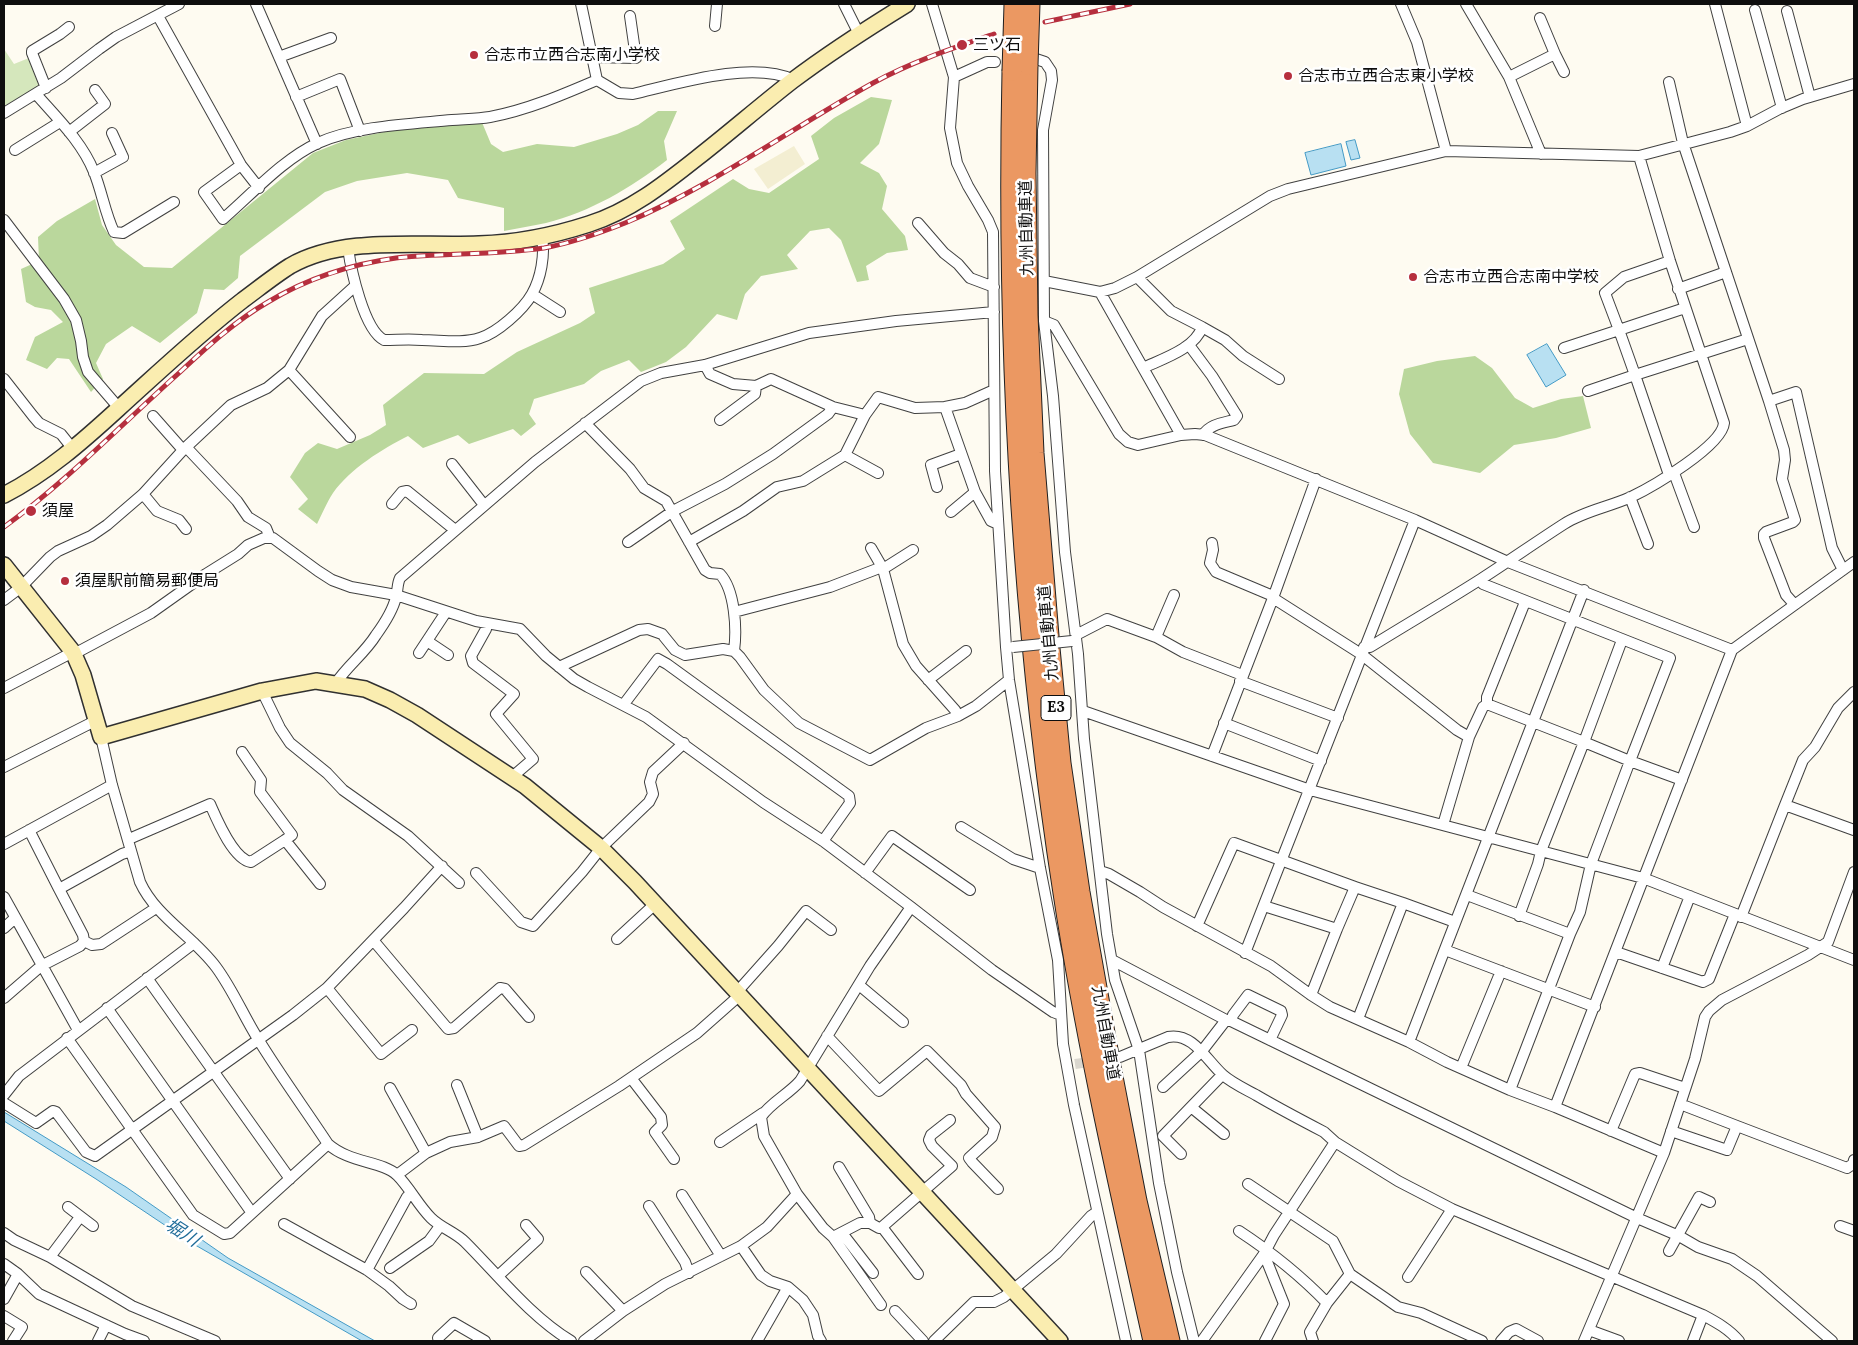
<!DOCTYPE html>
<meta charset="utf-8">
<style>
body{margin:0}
#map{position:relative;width:1858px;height:1345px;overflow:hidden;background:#fefbf1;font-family:Lora,serif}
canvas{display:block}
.frame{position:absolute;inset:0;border:5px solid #0e0e0e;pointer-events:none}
</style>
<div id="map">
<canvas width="1858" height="1345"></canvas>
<div class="frame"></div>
</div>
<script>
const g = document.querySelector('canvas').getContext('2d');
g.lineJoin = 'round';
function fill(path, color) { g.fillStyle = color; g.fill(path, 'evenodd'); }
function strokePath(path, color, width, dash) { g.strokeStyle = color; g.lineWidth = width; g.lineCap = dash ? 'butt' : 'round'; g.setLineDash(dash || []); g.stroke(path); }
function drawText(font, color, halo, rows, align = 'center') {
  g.font = font + ' Lora,"Noto Sans JP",serif'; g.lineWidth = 5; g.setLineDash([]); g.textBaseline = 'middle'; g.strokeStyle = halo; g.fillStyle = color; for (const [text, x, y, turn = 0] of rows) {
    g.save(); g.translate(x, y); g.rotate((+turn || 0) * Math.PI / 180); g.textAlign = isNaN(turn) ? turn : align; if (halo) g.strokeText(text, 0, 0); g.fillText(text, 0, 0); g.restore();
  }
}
const farmland = new Path2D(`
 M794 146 805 164 768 189 754 169Z`);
const green = new Path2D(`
 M4 49 14 64 29 58 41 86 4 106Z`);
const forest = new Path2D(`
 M871 97 892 100 879 144 860 163 879 173 887 186 882 209 905 236 908 250 887 253 866 266 869 280 857 282 841 240 829 228 810 231 787 255 798 269 761 276 745 294 737 320 717 314 686 347 666 362 641 372 629 360 601 371 584 384 534 399 529 414 536 424 521 436 513 429 469 444 458 435 423 448 408 436C382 449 350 469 333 493 327 502 322 514 317 524L298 509 308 499 290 477 305 453 318 443 337 449 370 435 386 425 383 405 424 373 484 374 517 352 580 323 595 313 589 288 663 264 685 249 670 221 733 179 749 189 769 193 819 159 811 136 834 118Z
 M658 111H677L664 141 667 160C631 188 590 212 546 223 533 226 518 228 504 231V208L458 198 448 180 407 173 357 181 325 192 240 256 238 278 224 290 204 289 197 313 160 343 132 326 106 344 96 363 103 379 91 392 69 359 57 358 47 369 26 360 35 337 63 322 51 310 35 307 26 302 21 269 39 261 38 237 57 221 95 199 102 225 116 245 144 267 172 268 313 153 346 140 403 128 481 120 491 144 503 152 537 144 574 147 617 134 638 125Z
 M1475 356 1492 368 1515 398 1533 408 1561 399 1583 396 1591 428 1556 438 1514 445 1480 473 1433 463 1410 434 1399 394 1404 369 1437 361Z`);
const water = new Path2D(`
 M1355 140 1360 158 1351 160 1346 142Z
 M1341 144 1346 166 1311 175 1305 153Z
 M1547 344 1566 375 1546 387 1527 355Z
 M4 1112 126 1187 228 1258 375 1341H362L190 1242 96 1179 4 1121Z`);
const streetTunnel = new Path2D(`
 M1075 1064 1096 1061`);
const street = new Path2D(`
 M256 4 317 144
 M581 4 597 80 619 93 633 94C676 84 752 60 794 80
 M844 4 859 34
 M932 4 954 77 950 128 957 163 968 186 988 220 993 232 995 471 1006 647 1009 680 1040 868 1058 960 1063 1044 1074 1105 1126 1341
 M1401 4 1417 42 1446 151
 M1466 4 1509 77 1541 154
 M1715 4 1747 126
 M1755 10 1782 108
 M1787 11 1810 97
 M158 16 241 165 259 188
 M715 26 717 4
 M1555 54 1564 72
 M279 57 331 38
 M592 57 636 58 630 16
 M1036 59 1045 62 1051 71 1052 80 1043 130 1044 321 1053 396 1065 552 1078 654 1084 739 1107 934 1115 980 1139 1050 1159 1183 1177 1272 1194 1341
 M954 77 987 62H995
 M1509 77 1555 54 1540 18
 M1669 82 1683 143 1769 401 1784 450 1785 460 1782 479 1795 520 1793 522 1766 532 1764 534V538L1786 595 1794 604
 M46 88 32 53V51L60 34 69 27
 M36 94C57 118 82 142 94 172 102 192 105 213 114 232L123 233 174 202
 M296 97 340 79 360 131
 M4 113 61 78 99 49 116 37 179 4
 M69 132 105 104 95 90
 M15 150 60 122
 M241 165 204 192 223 219C252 194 283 159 318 143 355 126 411 124 452 120 465 119 478 119 490 117 527 110 562 95 597 80
 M94 173 123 157 112 133
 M4 220 64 299 76 320 81 341 83 357 88 372 119 408
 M918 223 944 253 958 264 970 278 994 287
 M348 248C351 270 364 330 384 340 397 340 409 339 422 340 441 340 462 344 480 338 497 333 523 310 532 294 541 278 545 255 542 238
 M1137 277 1171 311 1202 327C1195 349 1162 359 1143 368
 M1044 281 1100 292 1115 288 1137 277 1270 196 1288 189 1446 151 1639 156 1730 132 1747 126 1779 109 1803 99 1854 84
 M1678 289 1726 272
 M1100 292 1181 435
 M532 294 560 312
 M1044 321 1054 325 1119 434 1128 442 1138 445 1181 435 1195 434 1205 435 1415 520 1508 562 1732 650
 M1202 327 1225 340 1243 356 1279 379
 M1189 345 1212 376 1237 416 1234 420C1223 423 1210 424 1203 435
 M1564 348 1619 330 1605 293 1624 277 1670 261
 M705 365 710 374 733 384 756 386 771 379 833 407 865 415
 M289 370 350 437
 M4 379 33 416 39 423 61 434 73 449
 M994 390 965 403 945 407 975 492 991 521 998 524
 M1588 391 1635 375 1619 330 1685 308
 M1769 401 1796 392 1832 548 1843 570
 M153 416 183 450
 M720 420 755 394 756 386
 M585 423 630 469 644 488 666 501 705 570 710 573 720 574C735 590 737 629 734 651
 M186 447 237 501 248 517 266 528 270 538
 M845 455 878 473
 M452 464 484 505
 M1674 473 1694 527
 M1669 475 1635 375 1748 339
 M937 487 931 465 961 454
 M143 494 157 511 179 520 186 529
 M1630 497 1648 544
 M392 504 402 492 407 491 455 530
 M951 512 975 492
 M628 542 673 511 725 484 773 454 828 414 833 407
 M689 542 743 511 777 487 803 481 845 455 865 415 878 397 915 408 945 407
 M1212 543 1213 550 1210 563 1216 572 1273 596
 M882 567 883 569 913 550
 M883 569 903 644 916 666 955 710 958 716
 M1480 580 1483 584 1670 658 1630 761 1584 742 1541 851 1538 864 1519 916
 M1273 598 1361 654 1457 730 1469 737 1443 825
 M4 600 20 588 50 557 58 551 91 536 107 525 143 494 183 450 231 405 267 388 289 370 322 316 355 286
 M734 612 830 587 882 567 871 548
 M487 623 486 629 471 656 473 663 514 694 496 714 533 759 512 777
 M1076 635 1107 619 1156 637 1183 652 1242 675
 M1156 637 1174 595
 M427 641 448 655
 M1364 647H1370C1407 624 1445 602 1481 579 1509 561 1536 542 1564 524 1584 511 1609 507 1631 497 1652 487 1722 446 1724 423L1670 261 1639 156
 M419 653 446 612
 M74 654 151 613 206 574 238 554 248 545 264 538H273L318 571 332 580 351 587 396 595 476 621 520 629 546 656 574 679 588 687 646 717 763 802 823 841 911 907 992 970 1053 1012 1061 1015
 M559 667 639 630 648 629 662 634 675 650 685 655 723 649 734 651 740 657 764 690 799 723 870 760 926 728 958 716 976 706 1009 680
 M928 680 966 651
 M1240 681 1338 718
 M336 683C347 666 365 653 376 635 384 624 393 610 396 597 398 590 397 584 400 578L535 462 641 381 661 373 705 365 809 333 896 321 994 312
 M4 688 73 652
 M262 691 280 728 290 743 327 773 343 790 408 836 459 883
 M624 704 658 659 667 664 849 796 850 803 823 841
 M1487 704V697L1525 602
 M1083 711 1310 790 1643 878 1854 960
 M1224 723 1321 761
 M101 737 112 785 140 882C156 917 193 936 216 967 233 990 243 1015 258 1039 280 1075 305 1109 328 1144 349 1163 382 1161 397 1175 410 1188 418 1205 431 1218 441 1228 455 1232 465 1242 498 1275 531 1317 571 1341
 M1469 737 1483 707 1487 704 1584 742 1622 640
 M242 752 261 780 260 792 292 835 285 840 320 884
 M1212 756 1273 598 1316 479
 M4 767 97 720
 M1785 805 1803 760 1815 747 1838 708 1854 692
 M961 827 1013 859 1040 868
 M29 830 59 889 122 854 131 851
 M129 839 210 804C217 820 233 859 251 862L285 840
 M4 844 112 785
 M1100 871 1109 874 1140 892 1163 907 1271 966 1311 995 1330 1007 1409 1042 1447 1062 1510 1090 1555 1107 1664 1153
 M476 873 521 922 533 926 582 872 601 848 649 802 653 794 650 782 653 772 684 743
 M865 873 892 836 970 890
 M1355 887 1403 903 1358 1019
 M1467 895 1570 934
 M4 897 78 1030
 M1403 903 1455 922
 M1741 917 1785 805 1854 830
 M1197 926 1234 843 1355 887 1337 929 1264 906
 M4 928 15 918
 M617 939 655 904
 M373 940 448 1029 454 1028 500 988 505 989 529 1017
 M84 941 92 945 101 944 156 908
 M1445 950 1595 1007
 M1616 952 1703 982 1709 979 1735 914
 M1245 953 1415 520
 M1112 960 1228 1021H1231L1637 1218 1679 1236 1698 1247 1732 1259 1757 1276 1832 1341
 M1662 968 1690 896
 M147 978 290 1179
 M859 985 903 1022
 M327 988 381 1054 412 1030
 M737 992 778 946 806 911 831 930
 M1311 995 1337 929
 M4 998 41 966 80 946 84 941 83 935 59 889
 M107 1008 252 1213
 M1231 1021 1233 1015 1248 995 1281 1011 1282 1015 1270 1040
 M827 1036 879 1091 927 1051 961 1085 966 1094 995 1127 992 1137 969 1158 972 1162 998 1189
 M67 1038 193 1215 224 1234 230 1233 328 1144
 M1409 1042 1584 590
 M1120 1057 1168 1037C1193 1032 1207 1061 1223 1075 1232 1083 1245 1089 1256 1095 1278 1108 1301 1120 1324 1132L1335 1142 1398 1181 1452 1209 1703 1315C1716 1322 1729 1329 1739 1341
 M1461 1068 1501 971
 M1222 1075 1191 1107 1224 1134
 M631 1078 661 1117 662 1125 655 1132 674 1159
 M457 1085 478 1137
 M1163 1087 1202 1051 1226 1020
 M390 1088 426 1153
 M1510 1090 1570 934 1580 912 1591 864 1630 761 1682 780
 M4 1095 19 1076 194 943
 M4 1103 36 1123 53 1111 56 1112 86 1152 95 1156 293 1015 327 988 404 908 442 866
 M1555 1107 1732 650 1854 562
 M1737 1126 1847 1168 1853 1164 1854 1160
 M1611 1131 1635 1074 1640 1073 1685 1088
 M1671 1131 1727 1150 1737 1126 1680 1104
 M720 1142 763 1113
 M1181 1154 1163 1136 1191 1107
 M839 1167 869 1217 870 1223
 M397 1175 426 1153 450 1142 478 1137 504 1126 519 1146 524 1145 619 1086 697 1033 740 995
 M1248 1184 1333 1241 1350 1274 1385 1298 1398 1307 1421 1313 1482 1341
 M797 1194 823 1228 833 1237 860 1223H870L879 1228 882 1227 952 1166 932 1146 929 1140 931 1135 950 1120
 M682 1195 721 1256
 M649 1206 685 1262 689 1273
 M68 1207 93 1226
 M284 1224 367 1270 389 1286 403 1299 411 1304
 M1840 1226 1854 1231
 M882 1227 918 1274
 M1239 1231C1271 1252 1300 1275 1327 1303L1350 1274
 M4 1233 14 1240 50 1257 132 1306 215 1341
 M842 1233 873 1273
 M833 1237 881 1305
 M741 1246 761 1275 770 1281 788 1287 803 1300 813 1315 818 1336 821 1341
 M1669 1251 1699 1197 1710 1202
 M50 1257 80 1217
 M4 1264 18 1274 39 1294 125 1334 144 1341
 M390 1268 429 1241 440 1226
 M367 1270 407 1197 411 1193
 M586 1272 623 1311
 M498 1276 538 1239 526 1225
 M1408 1277 1452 1209
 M4 1299 18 1274
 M895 1311 923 1341
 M4 1316 22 1327 13 1341
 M1589 1330 1619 1341
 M438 1338 454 1323 485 1341
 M98 1341 106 1325
 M584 1341 623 1311 665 1284 741 1246 767 1227 797 1194 764 1136 761 1117C770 1103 789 1094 800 1081L870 966 911 907
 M757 1341 788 1287
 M934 1341 974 1302H994L1004 1297 1056 1254 1091 1216 1097 1212
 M1202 1341 1264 1254
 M1265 1341 1284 1304 1264 1254 1274 1235 1335 1142
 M1313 1341 1310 1332 1327 1303
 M1501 1341 1509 1332 1516 1329 1538 1341
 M1584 1341 1664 1153 1695 1059 1705 1017 1709 1011 1722 1000 1808 955 1828 942 1854 872
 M1693 1341 1703 1315`);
const secondary = new Path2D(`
 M4 495C47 473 83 441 118 409 159 372 199 334 243 300 258 289 274 276 290 266 344 235 419 247 479 244 517 243 552 236 589 224 630 211 663 185 697 158 729 133 760 106 792 81 829 53 868 28 907 4
 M4 565 73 652 83 675 101 737 262 691 316 681 365 689 390 700 417 715 525 786 601 848 635 882 1060 1341`);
const highway = new Path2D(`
 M1028 65 1026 173 1028 315 1034 453 1050 648 1061 763 1080 892 1110 1061 1137 1201 1170 1341
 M1012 71C1006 346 1021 622 1063 893 1086 1044 1120 1192 1153 1341`);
const rail = new Path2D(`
 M1045 22 1130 4
 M4 527C65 483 122 424 179 373 207 347 235 321 268 302 306 279 352 264 396 258 445 253 495 255 544 248 571 243 600 233 625 223 713 186 790 129 873 83 911 62 953 48 994 34`);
const streetBridge = new Path2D(`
 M1013 647 1072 641`);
const highwayBridge = new Path2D(`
 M1028 65 1030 4
 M1012 71 1014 4`);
const markers = [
 [962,45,6,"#b62f3e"],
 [474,55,5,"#b62f3e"],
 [1288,76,5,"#b62f3e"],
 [1413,277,5,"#b62f3e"],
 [31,511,6,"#b62f3e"],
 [65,581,5,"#b62f3e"]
];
const shields = [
 [1056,708,30]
];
const shieldNames = [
 ["E3",1056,708]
];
const poiNames = [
 ["三ツ石",973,45],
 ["合志市立西合志南小学校",484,55],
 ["合志市立西合志東小学校",1298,76],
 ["合志市立西合志南中学校",1423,277],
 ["須屋",42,511],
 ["須屋駅前簡易郵便局",75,581]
];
const streetNames = [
 ["九州自動車道",1027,228,-91],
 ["九州自動車道",1049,633,-95],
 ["九州自動車道",1105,1033,80]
];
const waterNames = [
 ["堀川",182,1233,33]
];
fill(farmland, '#f3eed2');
fill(green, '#d5e7bc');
fill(forest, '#bad79c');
fill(water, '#b8e0f2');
strokePath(water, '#449ac5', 1);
strokePath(streetTunnel, '#dad7cf', 10, [10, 5]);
strokePath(street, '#414141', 12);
strokePath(secondary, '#303030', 18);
strokePath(highway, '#1f1f1f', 21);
strokePath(street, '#fff', 10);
strokePath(secondary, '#faedb0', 15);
strokePath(highway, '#eb9862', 19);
strokePath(rail, '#b62f3e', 5);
strokePath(rail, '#fff', 3, [9]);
strokePath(streetBridge, '#414141', 12, []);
strokePath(highwayBridge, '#1f1f1f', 21, []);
strokePath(streetBridge, '#fff', 10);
strokePath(highwayBridge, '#eb9862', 19);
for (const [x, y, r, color] of markers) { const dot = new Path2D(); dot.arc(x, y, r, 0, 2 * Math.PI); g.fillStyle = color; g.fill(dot); strokePath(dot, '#fff', 2); }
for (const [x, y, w] of shields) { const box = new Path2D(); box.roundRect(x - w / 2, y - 12.5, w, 25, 4); g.fillStyle = '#fff'; g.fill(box); strokePath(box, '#0e0e0e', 1); }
drawText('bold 15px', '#0e0e0e', null, shieldNames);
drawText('16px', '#0e0e0e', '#fff', poiNames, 'left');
drawText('16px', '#0e0e0e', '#fff', streetNames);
drawText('italic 18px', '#1f6c99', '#fff', waterNames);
</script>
